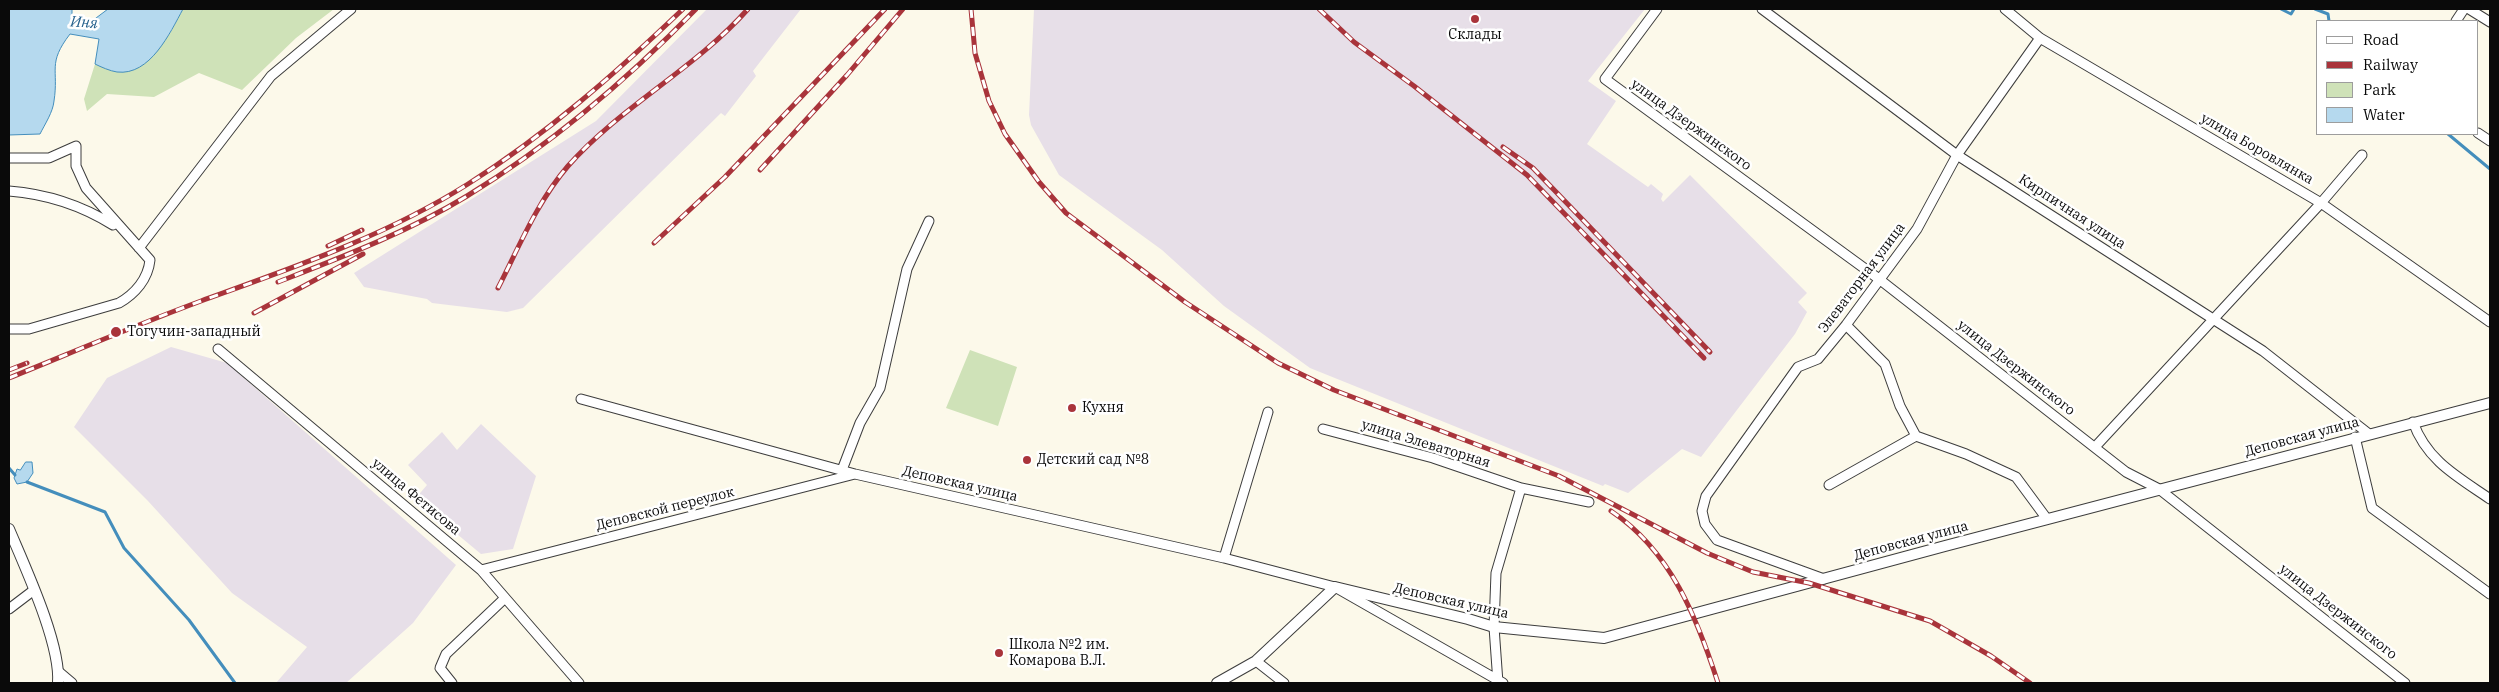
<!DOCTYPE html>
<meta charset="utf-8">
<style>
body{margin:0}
#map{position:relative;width:2499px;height:692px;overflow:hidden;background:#fcf9ea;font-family:"IBM Plex Serif",serif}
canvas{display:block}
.frame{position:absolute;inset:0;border:10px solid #0a0a0a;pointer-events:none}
.legend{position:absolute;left:2316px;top:20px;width:162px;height:115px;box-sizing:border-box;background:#fff;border:1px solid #9d9d9d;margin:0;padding:6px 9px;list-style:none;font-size:15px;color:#0a0a0a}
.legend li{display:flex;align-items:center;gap:10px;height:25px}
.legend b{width:25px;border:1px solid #9d9d9d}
</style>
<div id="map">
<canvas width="2499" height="692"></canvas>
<div class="frame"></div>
<ul class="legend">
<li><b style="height:6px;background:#fff"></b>Road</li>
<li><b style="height:6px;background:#a9343b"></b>Railway</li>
<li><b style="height:14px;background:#cfe2b8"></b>Park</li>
<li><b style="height:14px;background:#b5d9ee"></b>Water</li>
</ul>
</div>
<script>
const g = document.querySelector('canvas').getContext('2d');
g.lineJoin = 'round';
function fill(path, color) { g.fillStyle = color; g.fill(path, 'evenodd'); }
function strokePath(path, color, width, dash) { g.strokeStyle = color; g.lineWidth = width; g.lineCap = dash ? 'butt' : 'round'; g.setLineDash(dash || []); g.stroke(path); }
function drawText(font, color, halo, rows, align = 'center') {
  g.font = font + ' "IBM Plex Serif",serif'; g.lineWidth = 5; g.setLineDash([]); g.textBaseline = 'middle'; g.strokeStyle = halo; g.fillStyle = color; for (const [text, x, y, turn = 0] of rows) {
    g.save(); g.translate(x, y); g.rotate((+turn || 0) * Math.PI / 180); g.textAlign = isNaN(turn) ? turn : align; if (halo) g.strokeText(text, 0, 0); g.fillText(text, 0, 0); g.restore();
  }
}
const industrial = new Path2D(`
 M707 9H801L753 71 756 76 725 116 721 113 523 308 507 312 432 303 427 299 364 287 354 273 596 121Z
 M1034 9H1645L1588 81 1616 101 1587 144 1648 187 1651 184 1663 194 1661 199 1663 202 1690 175 1807 293 1798 302 1807 312 1795 334 1701 457 1682 449 1628 493 1605 484 1603 486 1310 368 1224 306 1162 250 1059 175 1031 125 1029 115Z
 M171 347 227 363 456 565 413 623 346 683H276L307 647 232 593 148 501 74 427 107 378Z
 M481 424 536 476 513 549 481 554 415 499 427 485 408 465 442 432 457 450Z`);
const green = new Path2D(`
 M183 9H334L296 38 242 90 199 73 154 97 107 94 87 111 84 99 95 64 118 72 169 35Z
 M970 350 1017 367 998 426 946 408Z`);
const water = new Path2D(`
 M9 9H72V17L92 21 108 9H183C170 33 150 76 117 72 110 71 101 67 95 64L99 39 70 34C47 64 59 69 54 101 53 112 45 124 40 134L9 135Z
 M26 462H32L33 473 27 482 17 484 14 478 17 469 20 470Z`);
const stream = new Path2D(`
 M2281 9 2291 14 2294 9
 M2315 9 2328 14 2329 21
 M2448 134 2490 169
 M9 468 15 475
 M27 482 105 512 124 548 189 620 235 683`);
const minor = new Path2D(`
 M1657 9 1605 79 1879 279 2126 472 2159 489 2405 683
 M1762 9 1957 155 2263 351 2369 434
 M2005 9 2040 38 2321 203 2490 322
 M2469 9 2490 22
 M2456 21 2464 9
 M2478 133 2490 141
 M9 158H49L76 146V166L86 188 150 260C148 279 135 294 119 303L29 329H9
 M9 191C47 194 81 205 113 225
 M139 248 271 76 351 9
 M1846 325 1885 364 1900 406 1916 436 1966 454 2016 477 2047 519
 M218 349 481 570 579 683
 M581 399 855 474 1224 558 1335 587 1503 683
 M2413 422C2427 461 2458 477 2490 499
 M1323 429 1433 458 1521 488
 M2355 437 2372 508 2490 594
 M2095 447 2321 203 2362 155
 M842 470 860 423 880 388 907 269 929 221
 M1829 485 1916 436
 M1224 558 1268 412
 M481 570 855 474
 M1824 579 1717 540 1705 524 1702 511 1706 496 1798 367 1818 359 1846 325 1917 229 1957 155 2040 38
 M9 609 34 590
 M1256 661 1284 683
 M59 672 72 683
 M452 683 440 668 446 654 505 598
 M1498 683 1494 627 1496 573 1521 488 1589 502`);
const tertiary = new Path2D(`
 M9 529C25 567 61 644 58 683
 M1217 683 1256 661 1335 587 1468 619 1494 627 1604 638 1945 546 2490 403`);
const rail = new Path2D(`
 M971 9 975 53 989 101 1005 134 1039 182 1066 213 1185 302 1278 363 1334 390 1559 476 1707 553 1753 572 1809 583 1930 621 1991 656 2030 683
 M1319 9 1354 42 1414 86 1527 175 1704 358
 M1503 147 1533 168 1710 352
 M760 170 847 75 903 9
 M654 243 725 177 885 9
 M328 246 362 230
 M278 282C342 257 408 232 467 196 552 144 627 80 696 9
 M498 288C519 247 537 202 568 166 621 106 695 69 748 9
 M254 313 363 254
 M9 370 27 363
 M9 378C73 352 136 325 201 301 292 268 386 236 468 184 547 134 616 73 683 9
 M1611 511C1671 551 1697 618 1718 683`);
const markers = [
 [1475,19,5,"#a9343b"],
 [116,332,6,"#a9343b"],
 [1072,408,5,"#a9343b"],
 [1027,460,5,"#a9343b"],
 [999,653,5,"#a9343b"]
];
const poiNames = [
 ["Склады",1475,35,"center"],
 ["Тогучин-западный",127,332],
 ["Кухня",1082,408],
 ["Детский сад №8",1037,460],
 ["Школа №2 им.",1009,645],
 ["Комарова В.Л.",1009,661]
];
const streetNames = [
 ["улица Дзержинского",1691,125,36],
 ["улица Боровлянка",2257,149,30],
 ["Кирпичная улица",2072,212,33],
 ["Элеваторная улица",1862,278,-53],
 ["улица Дзержинского",2016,368,38],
 ["Деповская улица",2302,437,-15],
 ["улица Элеваторная",1426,444,17],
 ["Деповская улица",960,484,13],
 ["улица Фетисова",416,497,40],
 ["Деповской переулок",665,509,-14],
 ["Деповская улица",1911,541,-15],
 ["Деповская улица",1451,601,13],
 ["улица Дзержинского",2338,612,38]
];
const waterNames = [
 ["Иня",84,23,4]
];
fill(industrial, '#e7dfe8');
fill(green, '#cfe2b8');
fill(water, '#b5d9ee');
strokePath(water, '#448ebc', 1);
strokePath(stream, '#448ebc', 3);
strokePath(minor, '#3d3d3d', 11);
strokePath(tertiary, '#3d3d3d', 12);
strokePath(minor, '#fff', 9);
strokePath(tertiary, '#fff', 10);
strokePath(rail, '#a9343b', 5);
strokePath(rail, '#fff', 3, [9]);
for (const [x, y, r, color] of markers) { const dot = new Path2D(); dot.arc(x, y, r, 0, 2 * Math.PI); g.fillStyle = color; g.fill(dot); strokePath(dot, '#fff', 2); }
drawText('14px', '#0a0a0a', '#fff', poiNames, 'left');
drawText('14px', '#0a0a0a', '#fff', streetNames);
drawText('italic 15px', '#24608c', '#fff', waterNames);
</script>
